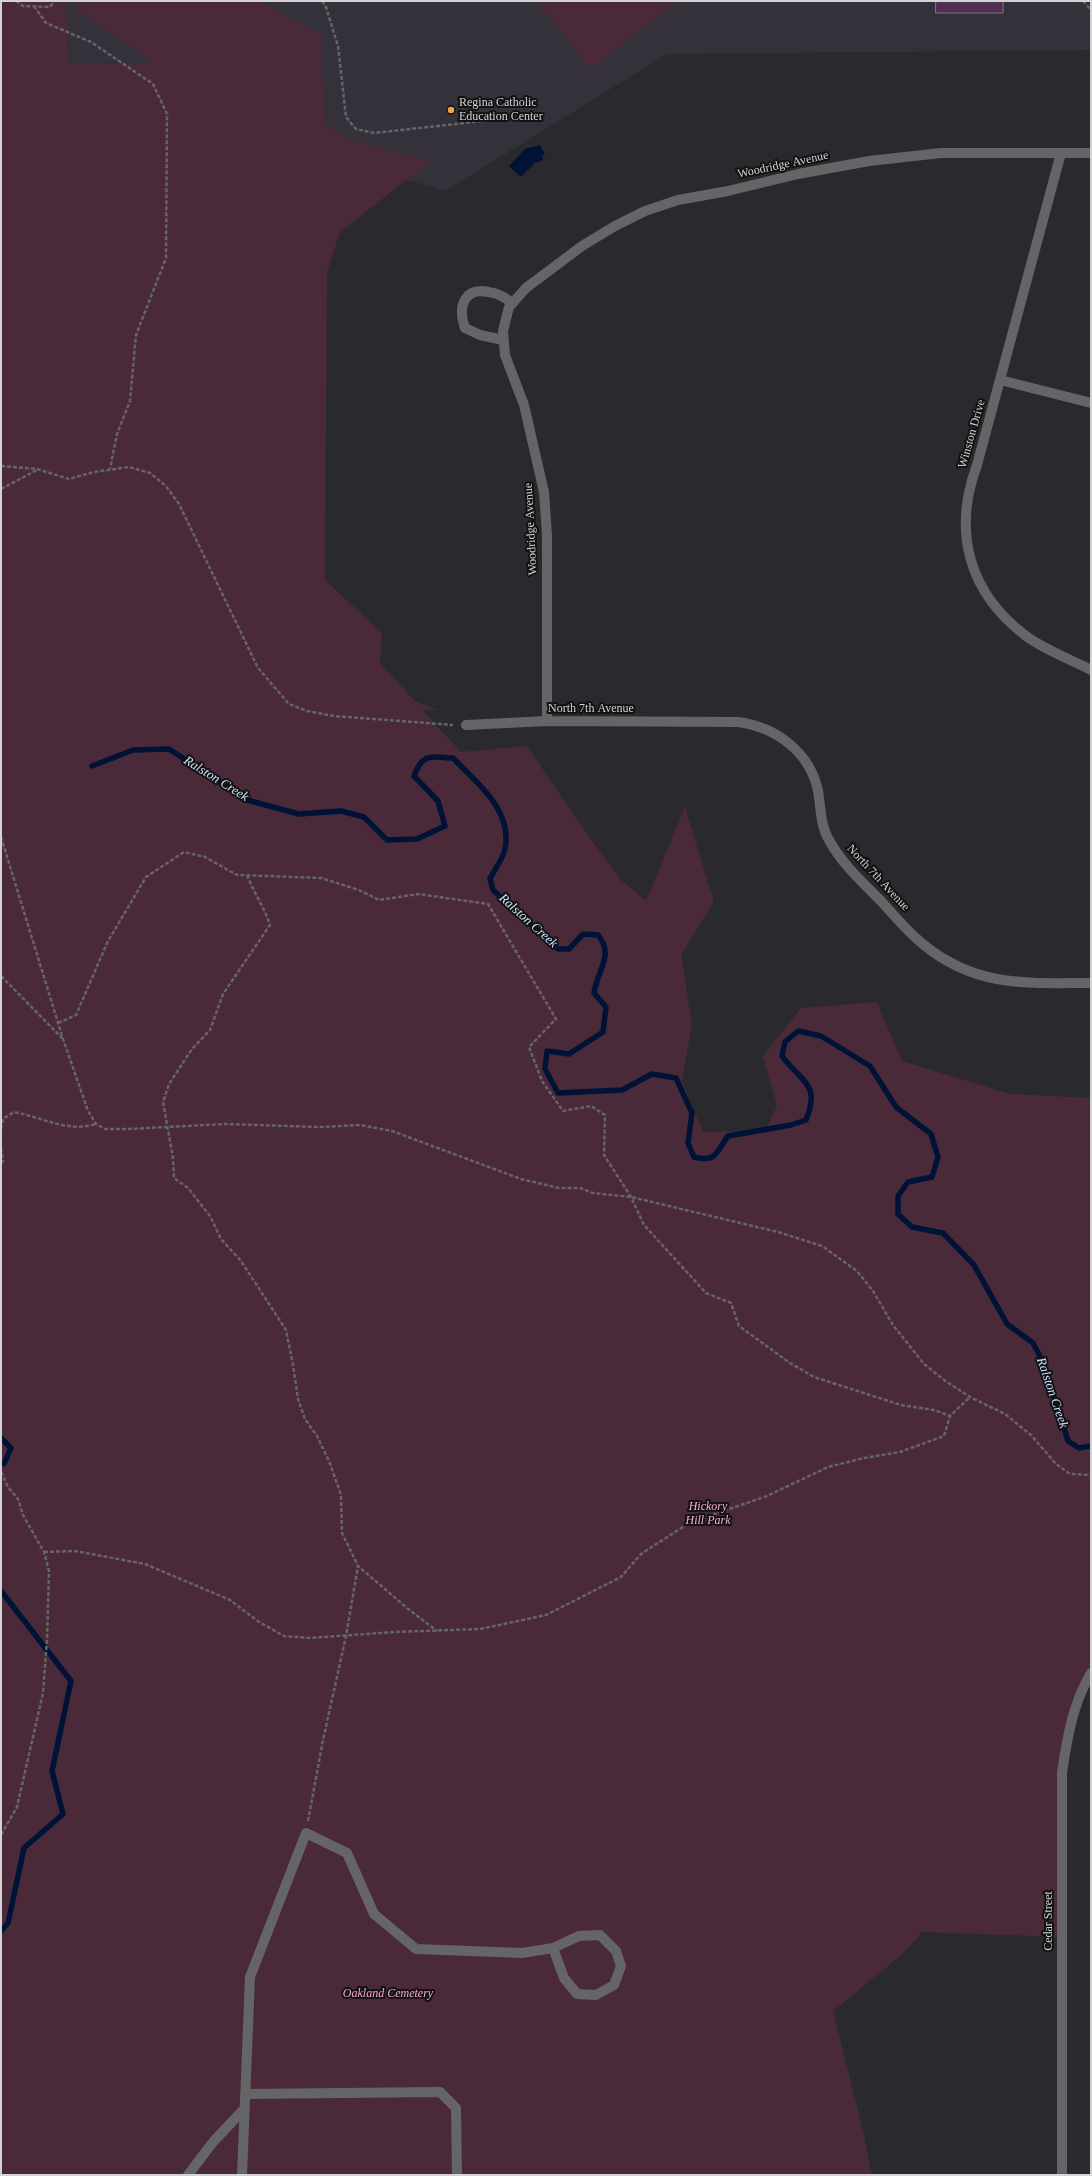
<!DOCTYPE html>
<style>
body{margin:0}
#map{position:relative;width:1092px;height:2176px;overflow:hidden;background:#2a292d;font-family:"Times New Roman",serif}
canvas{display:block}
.frame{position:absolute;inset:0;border:2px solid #d3d2d4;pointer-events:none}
</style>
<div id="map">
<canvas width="1092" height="2176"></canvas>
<div class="frame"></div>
</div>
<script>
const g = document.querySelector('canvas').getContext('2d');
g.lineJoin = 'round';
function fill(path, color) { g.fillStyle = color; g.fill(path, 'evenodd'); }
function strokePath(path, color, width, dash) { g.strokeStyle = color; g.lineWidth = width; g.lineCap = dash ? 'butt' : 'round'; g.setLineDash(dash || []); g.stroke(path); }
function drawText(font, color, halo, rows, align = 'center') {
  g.font = font + ' "Times New Roman",serif'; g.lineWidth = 4; g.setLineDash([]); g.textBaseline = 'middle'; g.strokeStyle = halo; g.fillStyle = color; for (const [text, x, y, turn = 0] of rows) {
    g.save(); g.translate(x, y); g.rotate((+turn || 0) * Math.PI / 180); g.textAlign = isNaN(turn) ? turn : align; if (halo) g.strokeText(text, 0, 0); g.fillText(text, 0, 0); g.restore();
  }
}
const built = new Path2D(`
 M66 1H1091V50L667 54 445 191 328 156 321 61 68 64Z`);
const green = new Path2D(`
 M1 1H66L68 64 149 63 140 51 75 10 80 1H258L323 35 321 61 326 125 348 139 430 162 340 232 327 272 325 580 382 633 380 663 415 701 438 710H422L461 752 527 746 580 824 621 880 646 901 685 807 714 902 681 955 692 1024 682 1081 703 1132 765 1131 777 1106 763 1056 801 1008 877 1002 902 1061 1010 1094 1091 1098V1677L1075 1707 1062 1773V1937L922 1932 905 1952 833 2011 863 2130 872 2175H1Z
 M537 1H677L591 69Z`);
const water = new Path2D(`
 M540 145 545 154 542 156 543 160 535 163 521 177 509 166 525 149Z`);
const stream = new Path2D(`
 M92 766 133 750 169 749 247 800 299 814 341 811 364 817 387 840 417 839 445 826 438 801 414 776C423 752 431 757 453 758 477 783 513 810 505 849 503 859 494 870 490 879L493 890 558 949H569L583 934 598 935C615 956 597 970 594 993L606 1007 603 1032 569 1054 547 1051 545 1069 558 1093 622 1090 652 1074 676 1078 692 1113 688 1143 694 1157C717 1163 716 1152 728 1136L791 1125 806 1120C821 1083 801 1082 782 1056L785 1042 798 1031 821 1036 870 1066 896 1107 931 1134 938 1157 932 1177 908 1182 898 1196V1214L912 1227 943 1233 974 1265 1007 1324 1033 1343 1043 1362 1068 1441 1079 1448 1091 1446
 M1 1438 11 1448 4 1464
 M1 1591 71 1681 52 1771 63 1814 24 1848 8 1923 1 1931`);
const building = new Path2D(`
 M936 1H1003V13H936Z`);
const path = new Path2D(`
 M16 1 23 6 50 7 54 1
 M322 1 326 7 338 46 346 117 356 129 374 133 501 119
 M1083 1 1091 10
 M34 6 46 23 91 42 153 84 167 114 166 258 136 335 130 401 117 434 110 469
 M1 466 37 469 69 479 94 472 129 467 150 473 166 486 179 504 258 668 289 704 307 711 334 716 453 725
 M1 489 37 470
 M1 837 63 1039 88 1111 96 1124 105 1129H128L225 1124 321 1127 360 1125 392 1131 521 1179 559 1188H580L593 1193 631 1197 778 1232 822 1246 857 1271 873 1291 893 1325 924 1364 944 1380 970 1397 1005 1414 1031 1435 1056 1464 1070 1474 1091 1475
 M247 875C254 893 264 907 270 925L223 994 210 1030 192 1049 169 1084 163 1102 173 1158 174 1178 188 1188 210 1216 221 1239 241 1261 286 1330 293 1365 298 1399 305 1419 317 1436 329 1461 341 1495 342 1533 358 1566 407 1608 437 1631
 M1 976 62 1038
 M58 1023 76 1015 108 941 146 877 184 852 205 857 237 875 321 878 359 890 379 900 418 894 488 904 556 1019 529 1047 542 1081 563 1111 591 1106 605 1115 604 1155 631 1197 644 1225 706 1293 731 1303 739 1326 790 1363 814 1377 901 1405 934 1410 950 1416
 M1 1129 3 1119 14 1112C42 1117 67 1133 96 1124
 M1 1148 3 1161 1 1164
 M1 1472 8 1487 18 1499 23 1515 44 1552 49 1571 47 1640 43 1693 17 1807 1 1835
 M44 1552 75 1551 145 1564 230 1600 259 1622 284 1636 310 1638 394 1632 480 1629 546 1615 621 1577 641 1554 689 1523 767 1496 828 1467 864 1458 900 1452 944 1436 950 1416 970 1397
 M308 1821 323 1740 346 1636 358 1566`);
const minor = new Path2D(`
 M1061 153 977 465C952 532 969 593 1026 636 1045 650 1070 659 1091 670
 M503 340 480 335 465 328C457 305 465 285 493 293 500 294 506 299 513 303
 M1000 380 1091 403
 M547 721V535L544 492 524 405 505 355 503 331 509 307 526 288 582 246 615 226 645 211 678 200 728 191 798 174 869 161 941 153H1091
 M466 725 547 721 738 722C776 727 810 752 818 791 821 807 820 825 829 840 842 864 863 883 882 902 895 917 909 933 924 945 977 988 1028 983 1091 983
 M245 2094 440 2092 456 2108 457 2175
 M188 2175 213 2142 245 2108
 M242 2175 250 1977 306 1833 347 1853 374 1914 416 1949 522 1953 553 1948 579 1936 600 1935 616 1951 621 1966 614 1985 596 1995 577 1994 564 1978 553 1948
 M1062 2175V1773C1067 1738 1073 1703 1091 1673`);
const markers = [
 [451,110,4,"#f7a149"]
];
const poiNames = [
 ["Regina Catholic",459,103],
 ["Education Center",459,117]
];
const streetNames = [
 ["Woodridge Avenue",783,165,-12],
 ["Winston Drive",972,434,-74],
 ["Woodridge Avenue",531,529,-93],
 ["North 7th Avenue",591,709],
 ["North 7th Avenue",878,878,47],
 ["Cedar Street",1049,1921,-90]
];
const parkNames = [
 ["Hickory",708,1507],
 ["Hill Park",708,1521],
 ["Oakland Cemetery",388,1994]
];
const waterNames = [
 ["Ralston Creek",216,779,32],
 ["Ralston Creek",528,921,42],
 ["Ralston Creek",1052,1393,71]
];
fill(built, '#35313a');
fill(green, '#4a2a38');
fill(water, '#001336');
strokePath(stream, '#001336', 5.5);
fill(building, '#512d51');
strokePath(building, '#7f7b7f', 1);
strokePath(path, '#656467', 2.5, [4, 2]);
strokePath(minor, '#656567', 10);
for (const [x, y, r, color] of markers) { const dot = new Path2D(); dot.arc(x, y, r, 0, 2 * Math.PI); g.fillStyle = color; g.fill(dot); strokePath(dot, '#121213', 1.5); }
drawText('12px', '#d3d2d4', '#121213', poiNames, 'left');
drawText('12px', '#d3d2d4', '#121213', streetNames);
drawText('italic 12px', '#fca9ce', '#121213', parkNames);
drawText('italic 13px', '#cde2fc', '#121213', waterNames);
</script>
